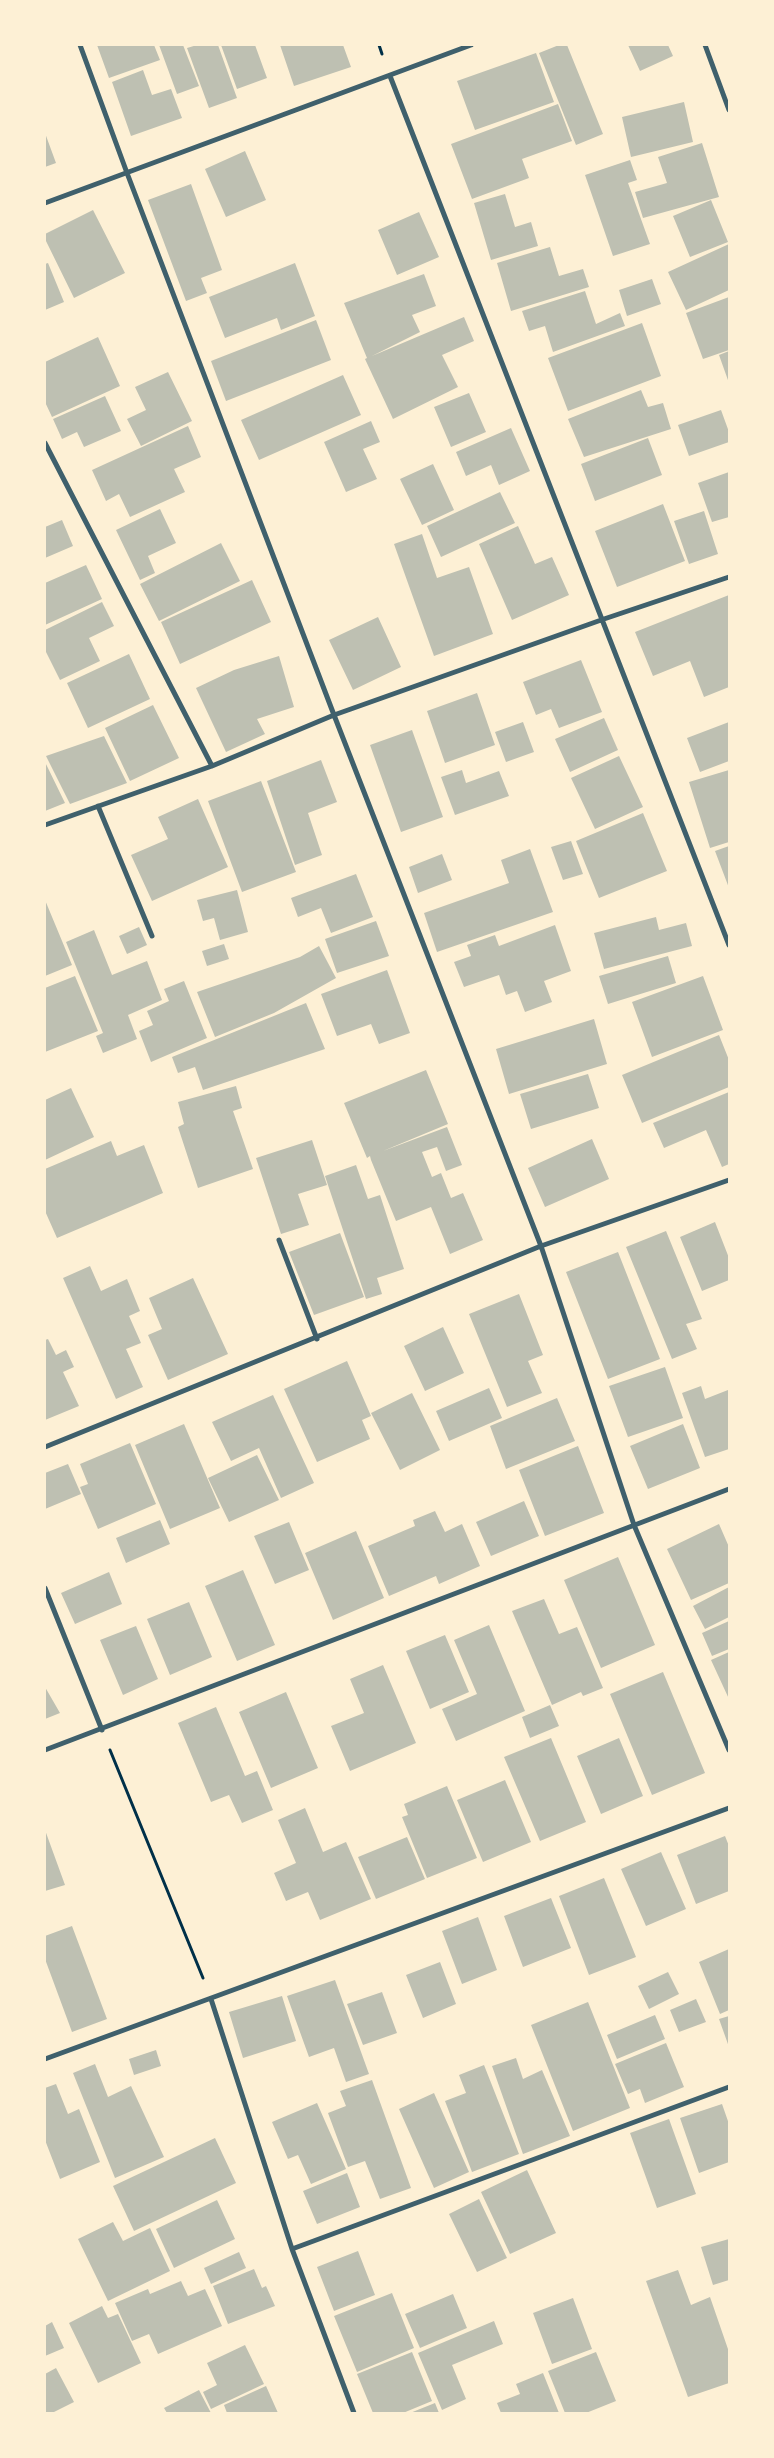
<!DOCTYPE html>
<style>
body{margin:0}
#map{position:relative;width:774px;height:2458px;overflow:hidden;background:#fdf0d5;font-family:Commissioner,sans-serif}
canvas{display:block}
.frame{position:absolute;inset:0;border:46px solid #fdf0d5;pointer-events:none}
</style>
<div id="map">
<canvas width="774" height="2458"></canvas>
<div class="frame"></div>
</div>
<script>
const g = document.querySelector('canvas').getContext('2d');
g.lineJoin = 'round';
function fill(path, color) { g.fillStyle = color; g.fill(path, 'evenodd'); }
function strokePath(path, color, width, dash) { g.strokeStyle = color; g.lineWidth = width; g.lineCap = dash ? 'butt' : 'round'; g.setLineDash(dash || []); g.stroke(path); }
const building = new Path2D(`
 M97 45H154L160 60 109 78Z
 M159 45H183L199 86 177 94Z
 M197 45H218L237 98 209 108 187 48Z
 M221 45H255L267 78 237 89Z
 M280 45H343L351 67 294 86Z
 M559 45H567L603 134 576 145 539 53Z
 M628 45H668L673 56 640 71Z
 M536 53 554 102 475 130 457 81Z
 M143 70 152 95 171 89 182 118 131 136 112 82Z
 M684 102 693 142 631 157 622 117Z
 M558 104 572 141 522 159 529 178 472 199 451 144Z
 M45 133 56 163 45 167Z
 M702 143 719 197 643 218 635 192 667 183 658 157Z
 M245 151 266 200 226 217 205 169Z
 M630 160 637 180 628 183 650 244 613 256 585 175Z
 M191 184 222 270 201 278 207 293 186 301 148 200Z
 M505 194 515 227 531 222 538 246 491 260 474 203Z
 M711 200 728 242 690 257 673 216Z
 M93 210 125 273 74 298 45 239V234Z
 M419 212 439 257 397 275 378 230Z
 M729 244V290L686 310 668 272Z
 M550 247 559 276 583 269 589 287 511 311 497 263Z
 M48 263 64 302 45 310V264Z
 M295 263 315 316 281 330 277 318 225 338 209 297Z
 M424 274 436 306 412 315 420 332 372 356 464 317 474 341 442 355 458 387 393 419 365 359 367 358 344 303Z
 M652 279 661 304 627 316 619 290Z
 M585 291 596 324 620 313 625 326 553 352 545 326 529 331 522 311Z
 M729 297V350L703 359 686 313Z
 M316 320 331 360 226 401 211 361Z
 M642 323 661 376 568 411 548 358Z
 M98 337 120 386 52 417 45 402V362Z
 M729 351V383L719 355Z
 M168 372 192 421 141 446 127 419 146 410 135 387Z
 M343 375 361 415 259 460 241 420Z
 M641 390 648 407 663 403 671 429 584 457 568 419Z
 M469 393 486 432 451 447 434 407Z
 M105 396 121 431 84 447 77 432 62 439 53 419Z
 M721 410 729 432V442L689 456 678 425Z
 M371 421 380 442 363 449 377 479 346 492 324 442Z
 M188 426 201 457 174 469 185 492 130 517 119 494 106 501 92 470Z
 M511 428 530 471 499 485 491 465 466 476 456 452Z
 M648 438 662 475 595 501 581 464Z
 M433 464 454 510 422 525 400 479Z
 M729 472V517L712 522 698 483Z
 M500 492 515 523 441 557 427 526Z
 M663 504 685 561 617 587 595 531Z
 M160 509 176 543 148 556 155 573 140 580 116 530Z
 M704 511 718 554 689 564 674 521Z
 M62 520 73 546 45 558V527Z
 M518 526 535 564 552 557 569 595 512 620 479 544Z
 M422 534 437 578 469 567 493 634 434 656 394 544Z
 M221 543 240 581 159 621 140 584Z
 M86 565 102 599 45 625V583Z
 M252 580 271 622 180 664 161 622Z
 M729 595V687L704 697 690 661 653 676 635 632Z
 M102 602 114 626 89 638 100 661 60 680 45 650V630Z
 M378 617 401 667 353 690 329 640Z
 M129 654 150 699 88 728 67 683Z
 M279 656 294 707 257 719 265 734 226 752 196 688 234 670Z
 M581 660 602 712 559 728 551 709 536 715 523 682Z
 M477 693 495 745 445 763 427 711Z
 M153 705 179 758 130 781 105 728Z
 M604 718 618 750 570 772 555 739Z
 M523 722 534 752 506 762 495 732Z
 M729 722V761L700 772 687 738Z
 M412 730 443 817 401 832 370 745Z
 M104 736 127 783 70 804 46 756Z
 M619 756 643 807 595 829 571 778Z
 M321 760 337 802 308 813 322 855 295 865 267 781Z
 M45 762 65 803 45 811Z
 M462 770 466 783 499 771 509 796 455 815 441 777Z
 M729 770V842L710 848 689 782Z
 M261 781 296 872 242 892 208 801Z
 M198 799 228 867 152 901 131 855 168 839 158 817Z
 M643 813 667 871 599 898 576 841Z
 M571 841 583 874 563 880 551 847Z
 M729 846V888L715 851Z
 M530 849 553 912 437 952 424 913 509 883 501 860Z
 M442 854 452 880 418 893 409 867Z
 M356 874 373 917 331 933 321 908 298 917 291 898Z
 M237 890 248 932 220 940 214 918 203 921 197 900Z
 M45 900 72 965 45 976Z
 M656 917 659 930 686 923 692 946 604 969 594 933Z
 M376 921 389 956 337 973 325 939Z
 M555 925 571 971 544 981 552 1002 525 1012 517 991 506 995 499 975 464 987 454 962 471 956 467 945 495 935 499 946Z
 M139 927 147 945 127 954 119 936Z
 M94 930 112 975 147 961 162 1000 128 1015 137 1039 103 1053 96 1036 103 1033 66 942Z
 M224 944 229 959 207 966 202 951Z
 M319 946 336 978 274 1013 215 1037 197 992 300 957Z
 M668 956 676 983 608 1004 599 976Z
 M387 970 410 1033 379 1044 371 1024 337 1036 321 994Z
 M75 976 98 1031 45 1052V988Z
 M703 976 723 1030 652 1057 632 1002Z
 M184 981 207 1038 151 1062 139 1031 153 1025 147 1011 169 1001 164 989Z
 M306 1003 325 1049 203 1090 195 1067 178 1073 172 1057Z
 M594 1019 607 1064 509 1094 496 1049Z
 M719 1035 729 1060V1087L642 1123 622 1075Z
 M426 1070 448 1124 383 1151 447 1127 462 1165 446 1171 437 1147 422 1152 432 1177 441 1173 451 1198 463 1193 483 1240 450 1254 431 1207 396 1221 371 1160 370 1156 367 1158 344 1103Z
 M588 1074 599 1108 531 1129 520 1094Z
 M236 1086 242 1108 233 1111 253 1169 198 1188 178 1127 184 1124 178 1102Z
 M71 1088 94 1137 45 1160V1100Z
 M729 1092V1164L722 1167 706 1130 664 1148 653 1123Z
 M592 1139 609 1179 545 1207 528 1168Z
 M312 1140 327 1185 298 1194 309 1225 281 1234 256 1158Z
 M111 1141 117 1156 144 1145 163 1193 57 1238 45 1211V1169Z
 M356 1165 368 1199 380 1195 404 1269 377 1278 382 1294 366 1299 325 1176Z
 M715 1222 729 1258V1280L702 1291 680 1237Z
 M666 1231 702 1319 686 1324 697 1349 672 1359 626 1247Z
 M340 1233 364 1297 314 1315 289 1252Z
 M618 1252 660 1359 608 1379 566 1272Z
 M90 1266 101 1291 127 1279 140 1311 129 1316 141 1343 126 1349 143 1387 116 1399 63 1278Z
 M193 1278 228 1354 168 1380 148 1335 162 1329 149 1298Z
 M519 1294 543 1355 528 1361 542 1393 507 1407 469 1314Z
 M443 1327 464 1373 425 1391 404 1346Z
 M48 1339 56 1355 66 1350 74 1367 63 1372 79 1406 45 1420V1340Z
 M347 1361 371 1416 362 1420 370 1439 317 1462 284 1389Z
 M665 1367 683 1418 628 1437 609 1386Z
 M701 1386 705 1399 728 1390 729 1392V1449L705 1457 682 1393Z
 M489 1388 502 1418 449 1441 436 1411Z
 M412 1393 440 1450 400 1470 371 1413Z
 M273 1395 314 1483 281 1498 259 1448 231 1461 212 1422Z
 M557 1398 575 1441 506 1469 490 1426Z
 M184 1424 220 1508 170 1529 135 1445Z
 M683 1424 700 1468 648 1489 630 1446Z
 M130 1443 156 1504 98 1529 80 1487 88 1484 80 1464Z
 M578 1446 604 1513 545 1536 519 1470Z
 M257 1455 279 1500 229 1522 208 1478Z
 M68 1464 81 1494 45 1509V1473Z
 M524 1501 539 1536 491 1556 476 1522Z
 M435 1511 445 1532 462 1524 480 1566 439 1584 436 1576 389 1596 368 1546 415 1526 413 1520Z
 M160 1520 170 1544 126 1563 116 1538Z
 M289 1522 309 1570 275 1584 254 1536Z
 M719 1524 729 1547V1583L691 1600 667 1549Z
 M356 1531 384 1598 333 1620 305 1553Z
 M618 1557 655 1645 601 1668 564 1580Z
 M243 1570 275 1645 237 1661 205 1586Z
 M109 1572 122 1604 75 1624 61 1593Z
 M729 1587V1617L705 1629 693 1606Z
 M544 1599 559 1634 577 1627 603 1688 583 1696 581 1692 552 1705 512 1611Z
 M189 1602 212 1657 170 1675 147 1619Z
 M729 1621V1649L712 1656 702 1633Z
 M489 1625 525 1711 456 1741 442 1709 477 1694 454 1640Z
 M136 1626 158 1679 123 1695 100 1640Z
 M445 1635 469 1692 430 1709 406 1651Z
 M729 1652V1699L711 1660Z
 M383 1665 416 1743 350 1771 331 1726 364 1713 350 1679Z
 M663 1672 705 1773 652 1795 610 1694Z
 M45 1687 60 1713 45 1719Z
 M286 1692 318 1768 271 1788 239 1712Z
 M550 1705 559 1726 530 1738 522 1717Z
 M216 1707 245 1776 257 1771 273 1810 242 1823 229 1795 211 1802 178 1723Z
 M551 1738 586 1822 540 1841 504 1757Z
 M619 1738 643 1796 601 1814 577 1756Z
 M505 1780 531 1842 483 1862 457 1800Z
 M447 1786 477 1858 427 1878 402 1817 408 1815 404 1804Z
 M305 1808 323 1852 346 1842 371 1899 320 1920 308 1892 286 1901 274 1873 296 1863 278 1820Z
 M45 1830 65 1885 45 1891Z
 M725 1836 729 1846V1891L696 1904 677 1855Z
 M407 1837 425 1879 376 1899 358 1857Z
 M661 1852 686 1909 646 1926 621 1869Z
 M604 1878 636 1957 589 1975 559 1896Z
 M551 1898 571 1948 523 1967 504 1916Z
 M478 1917 497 1970 462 1984 442 1931Z
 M72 1926 107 2019 72 2032 45 1959V1936Z
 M729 1949V2010L720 2014 699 1962Z
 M440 1962 456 2004 423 2018 406 1975Z
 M668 1972 679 1994 649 2009 638 1986Z
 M335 1980 369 2074 346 2082 334 2048 309 2057 287 1996Z
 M382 1992 397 2033 363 2045 347 2004Z
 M282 1996 296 2041 243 2058 229 2012Z
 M696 1999 706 2022 679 2032 670 2010Z
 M588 2002 630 2108 573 2131 531 2025Z
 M655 2015 665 2039 617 2059 607 2035Z
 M729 2016V2047L719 2019Z
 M666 2043 684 2087 645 2103 640 2089 628 2094 615 2064Z
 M156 2050 161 2066 134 2075 129 2059Z
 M516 2058 523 2079 542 2070 570 2136 523 2154 492 2066Z
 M95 2064 108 2097 131 2086 164 2157 115 2178 73 2073Z
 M484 2065 519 2154 472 2172 445 2101 466 2093 459 2075Z
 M372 2080 411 2188 380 2199 365 2161 348 2167 328 2113 346 2106 340 2091Z
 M56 2084 68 2114 79 2109 100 2162 60 2179 45 2140V2088Z
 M434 2093 469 2172 434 2188 399 2109Z
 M317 2103 346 2169 311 2184 298 2155 288 2159 272 2122Z
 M722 2104 729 2124V2162L699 2173 680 2118Z
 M669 2119 696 2194 657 2208 630 2133Z
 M215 2138 236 2183 134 2231 113 2186Z
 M527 2170 556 2233 510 2254 481 2192Z
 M347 2173 360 2207 317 2224 303 2191Z
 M479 2199 507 2258 477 2272 449 2214Z
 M217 2200 235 2239 174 2268 156 2229Z
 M113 2222 123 2241 150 2228 170 2271 108 2301 78 2239Z
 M729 2239V2280L713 2285 701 2247Z
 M358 2251 375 2295 334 2311 317 2267Z
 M239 2252 246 2268 211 2284 204 2268Z
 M254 2269 262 2288 266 2286 275 2306 228 2324 213 2286Z
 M678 2270 691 2305 710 2297 729 2352V2383L688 2397 646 2281Z
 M181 2281 188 2296 205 2289 222 2326 158 2354 149 2334 132 2341 115 2303 148 2289 150 2294Z
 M392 2293 414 2348 357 2372 334 2316Z
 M453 2294 467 2328 420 2348 405 2314Z
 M573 2298 592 2349 552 2364 533 2313Z
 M102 2306 108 2318 118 2314 141 2363 98 2383 69 2323Z
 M494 2321 503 2344 452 2365 466 2399 442 2410 418 2353Z
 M52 2322 64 2348 45 2356V2326Z
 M245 2345 264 2384 211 2409 203 2392 217 2385 207 2363Z
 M412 2352 432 2401 403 2413H373L357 2374Z
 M596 2352 616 2401 586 2413H565L548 2371Z
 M56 2368 74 2402 52 2413H45V2374Z
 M543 2373 559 2413H501L497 2403 520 2394 516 2384Z
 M266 2386 278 2413H227L224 2405Z
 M199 2390 211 2413H167L164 2408Z
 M435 2403 439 2413H410Z`);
const path = new Path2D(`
 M379 45 382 54
 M110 1750 203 1978`);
const minor = new Path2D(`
 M80 45 127 173 334 715 541 1246 634 1525 729 1750
 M705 45 729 110
 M390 76 729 945
 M45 203 471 45
 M45 443 212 766
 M98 806 152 936
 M45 825 212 766 334 715 604 619 729 577
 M279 1240 317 1339
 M45 1447 541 1246 729 1180
 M45 1588 102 1730
 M45 1750 729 1489
 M211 1999 292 2249 354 2413
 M45 2059 729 1808
 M292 2249 729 2087`);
fill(building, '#bec0b2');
strokePath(path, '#003049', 3);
strokePath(minor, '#3f606c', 5);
</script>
